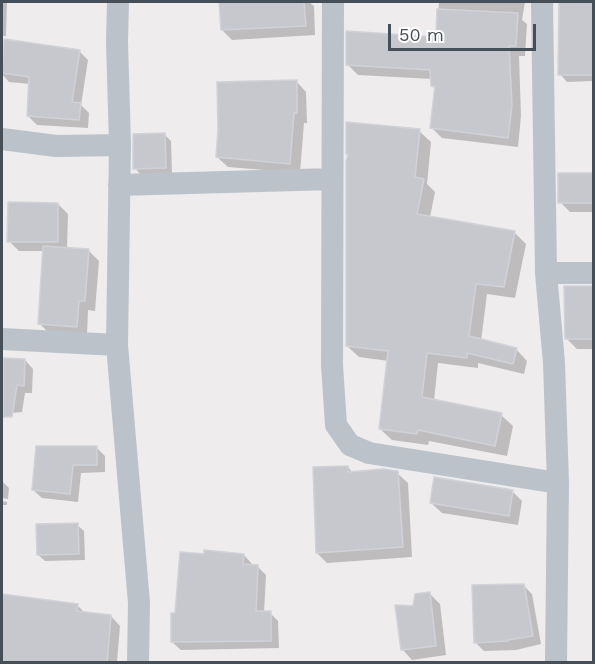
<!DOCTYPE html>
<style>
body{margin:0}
#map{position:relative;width:595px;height:664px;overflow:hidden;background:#eeecec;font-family:"Work Sans",sans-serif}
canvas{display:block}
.frame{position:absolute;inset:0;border:3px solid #464e57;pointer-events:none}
.scale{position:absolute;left:388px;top:24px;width:148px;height:27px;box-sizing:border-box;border:3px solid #464e57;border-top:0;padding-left:8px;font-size:18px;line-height:21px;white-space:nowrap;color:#464e57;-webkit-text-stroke:4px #fff;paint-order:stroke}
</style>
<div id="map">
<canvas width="595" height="664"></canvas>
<div class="frame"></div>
<div class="scale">50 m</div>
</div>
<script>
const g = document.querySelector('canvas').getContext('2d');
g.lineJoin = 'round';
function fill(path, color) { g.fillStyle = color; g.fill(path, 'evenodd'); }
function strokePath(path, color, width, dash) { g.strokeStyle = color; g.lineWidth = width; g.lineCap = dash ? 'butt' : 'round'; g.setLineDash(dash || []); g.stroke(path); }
const shadow = new Path2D(`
 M2 2H7L6 36H2Z
 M220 2H309L314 6 315 35 232 40 222 30Z
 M439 2H525L522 20 527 24 525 56H519L521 116 518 147 442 138 432 128 436 90 432 86V79L358 75 348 65 437 38Z
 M560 2H594V81L567 82 560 74 561 38Z
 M5 41 79 51 88 60 81 105 89 113 88 128 37 125 28 116 30 84 9 82 2 74Z
 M296 81 306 92 307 123H304L300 173 228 167 217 157Z
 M419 131 431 142 427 184 435 192 430 217 514 232 526 244 515 298 487 294 481 341 516 349 527 361 524 374 478 363V368L438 363 434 401 501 415 513 426 507 456 429 441 428 445 392 440 380 429 389 361 359 357 347 346Z
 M164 134 171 141 172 174 141 175 135 168Z
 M594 175V212H570L560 202Z
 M58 204 68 214 67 249 88 250 99 261 95 311 88 310 87 336 50 334 40 324 44 251H19L9 241Z
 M594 288V349H577L567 339Z
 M25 360 33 369 32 393H25L22 412 2 414V363Z
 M96 447 105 456V472L81 473 78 502 42 498 33 490Z
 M348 467 353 473H397L408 483 412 557 327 563 317 553Z
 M2 481 9 488 8 499 2 498Z
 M512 491 522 501 518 525 442 513 431 503Z
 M2 501 7 502V505H2Z
 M77 525 84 531 85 560 45 561 38 555Z
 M244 555 252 564V566H257L266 575 264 613H270L278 621 279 648 181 650 172 642 177 614Z
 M523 585 532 594 541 644 516 650 484 651 475 642Z
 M430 594 440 604 446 655 412 660 402 649 414 608Z
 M2 596 77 605 85 613 111 616 120 626 117 662H2Z`);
const building = new Path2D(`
 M219 2H304L306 26 221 30Z
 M559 2H594V75H558Z
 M437 9 518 13 516 46H509L512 105 508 138 430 128 435 86H431L430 70 346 65V31L436 37Z
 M4 39 80 50 72 102 81 103 79 120 27 116 29 77 2 73Z
 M297 80V113H294L290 164 216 157 218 130 217 82Z
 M346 122 420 129 415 177 424 179 417 214 515 231 504 287 476 284 469 336 517 348 513 364 467 353V358L427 353 422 397 502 413 495 446 418 430 417 434 379 429 388 351 346 346V162L348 154H346Z
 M165 133 166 168 133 169V134Z
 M558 173H594V203H558Z
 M8 202 58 203V242H7Z
 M43 246 89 249 85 301H79L77 327 38 324Z
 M564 286H594V339H565Z
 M3 358 25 359 24 386 17 385 12 417H3Z
 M36 446H97V465H73L70 494 32 490Z
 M348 466V472L384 469 398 471 403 547 316 553 313 467Z
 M434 477 513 490 509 516 430 503Z
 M78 523 79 554 37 555 36 524Z
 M204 550 244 554 243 564 258 565 256 611H271V641L171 642V613H175L180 552 204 554Z
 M524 584 533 636 508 640V641L474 643 472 585Z
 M430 592 436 646 401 650 395 605 413 606 415 594Z
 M2 594 78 604 77 611 111 615 107 663H2Z`);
const street = new Path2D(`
 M118 2 117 42 120 145 117 345 139 603 138 662
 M333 2 332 365 336 425 350 445 369 453 558 483
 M542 2 546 273 554 363 558 483 556 662
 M2 139 56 146 120 145
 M119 185 332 179
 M546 273H594
 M2 339 117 345`);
fill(shadow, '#0003');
fill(building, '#c7c8ce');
strokePath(building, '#d0d2d7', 1.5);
strokePath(street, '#bbc2ca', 22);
</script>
